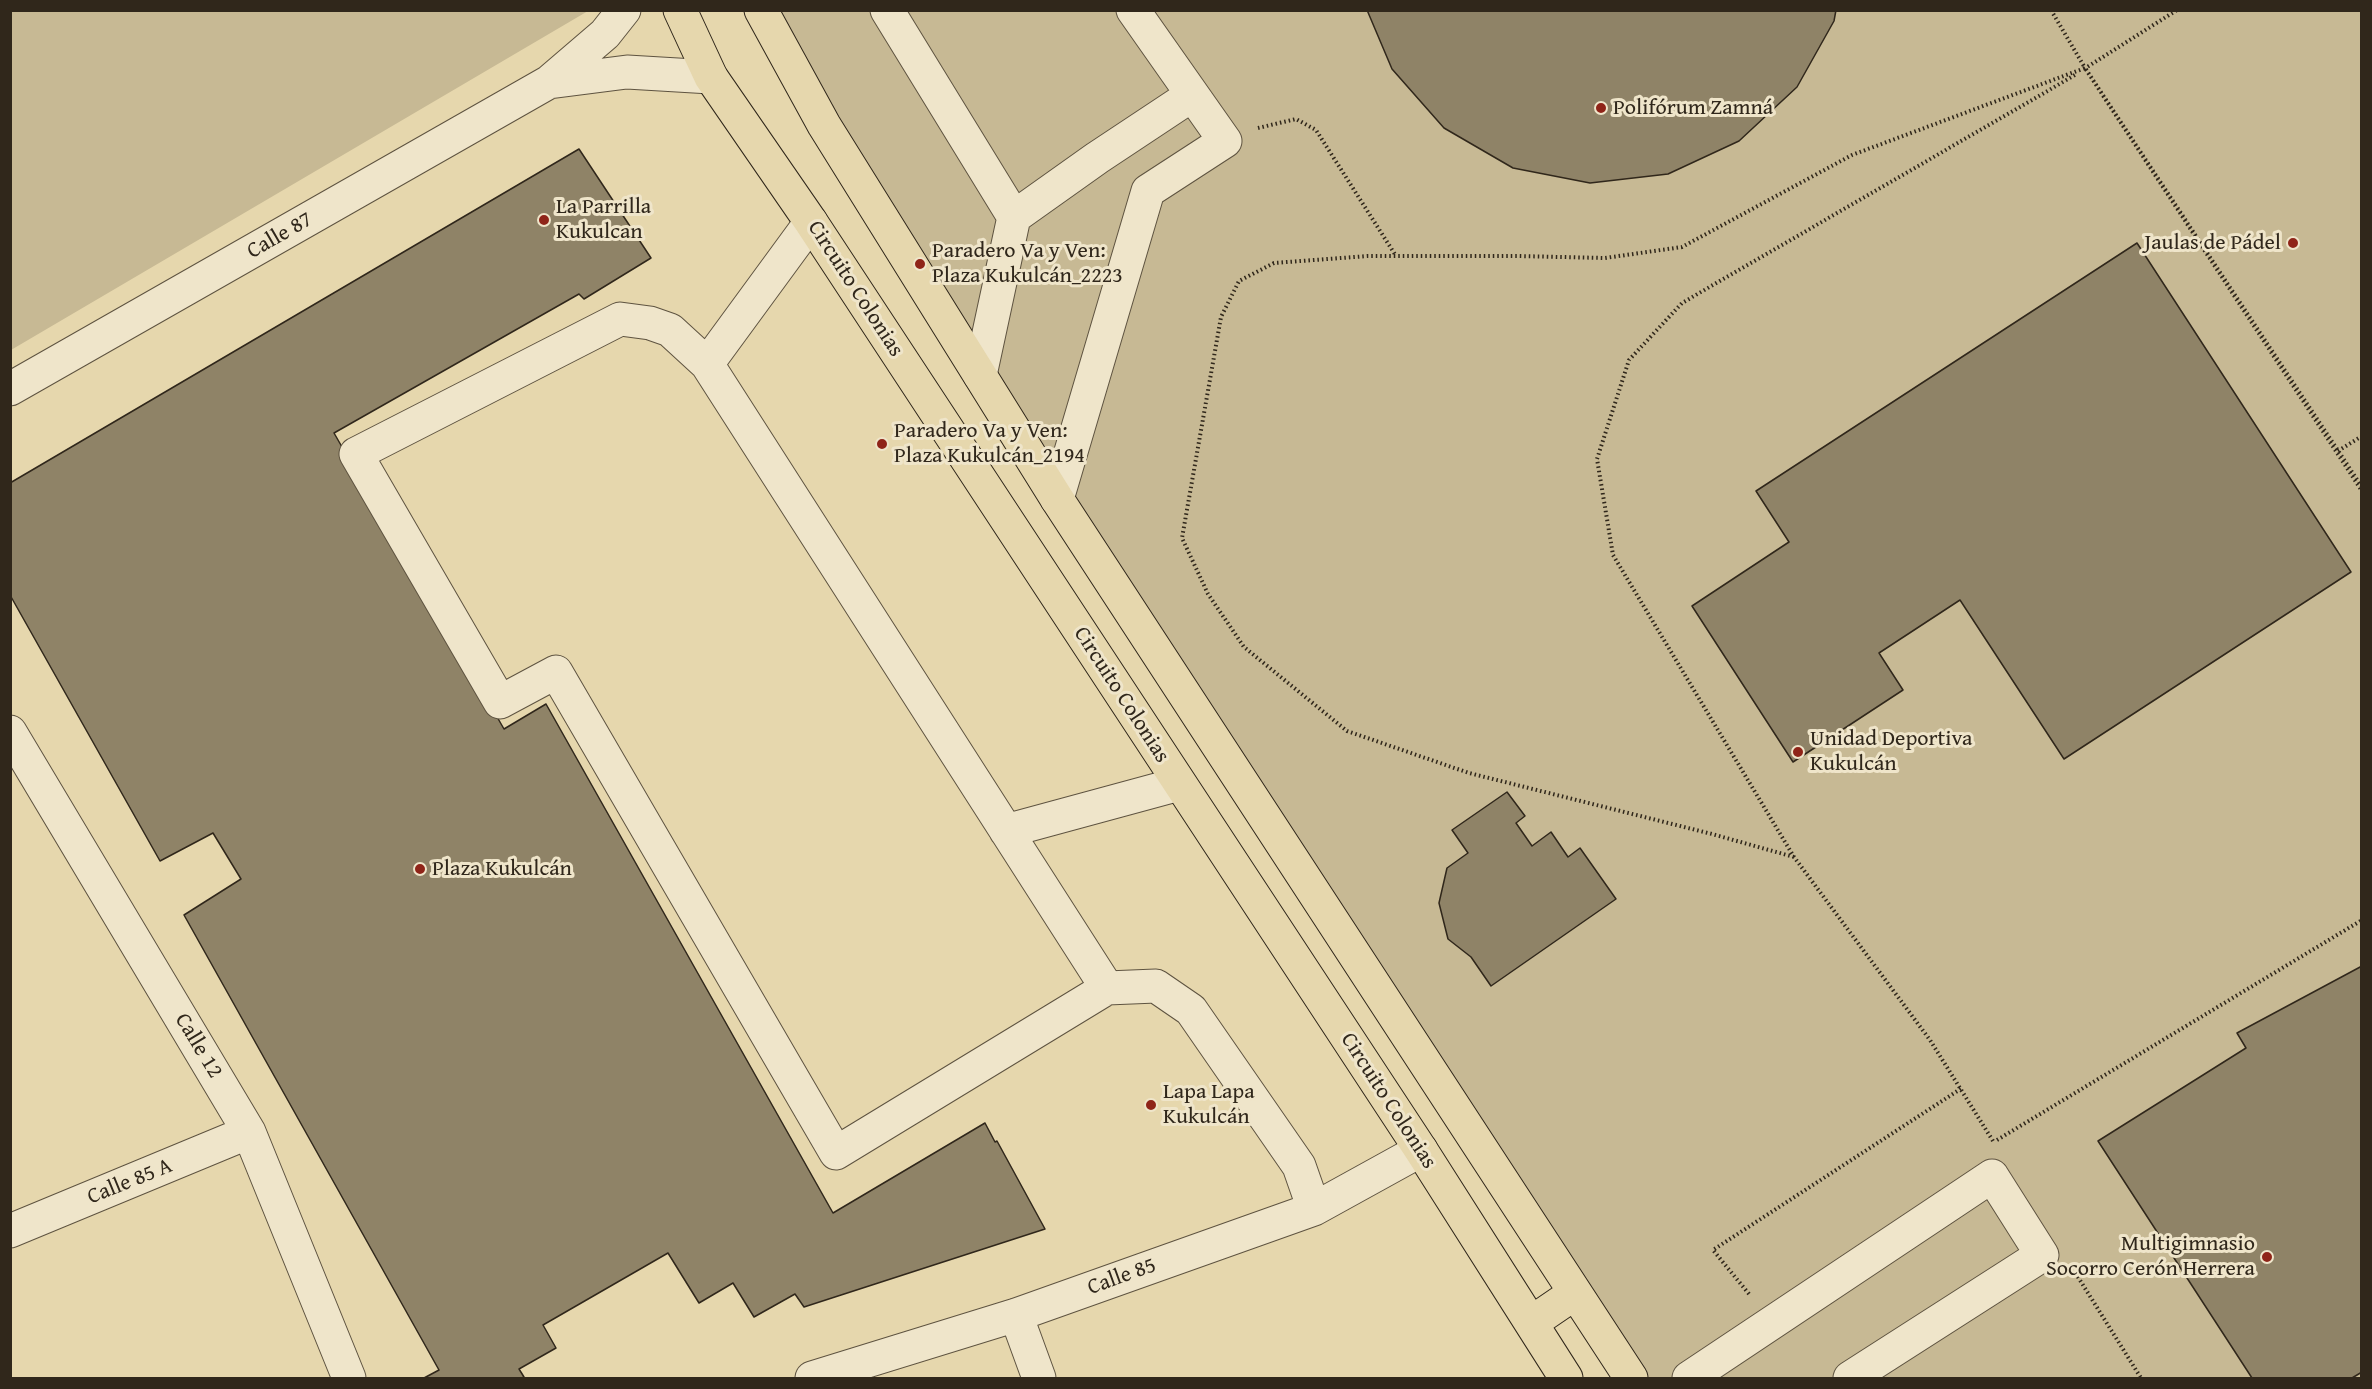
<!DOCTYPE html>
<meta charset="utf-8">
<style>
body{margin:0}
#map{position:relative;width:2372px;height:1389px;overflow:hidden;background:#e6d7ad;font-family:"Gentium Book Plus",serif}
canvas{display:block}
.frame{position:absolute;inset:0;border:12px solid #30271b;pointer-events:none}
</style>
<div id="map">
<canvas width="2372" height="1389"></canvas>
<div class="frame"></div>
</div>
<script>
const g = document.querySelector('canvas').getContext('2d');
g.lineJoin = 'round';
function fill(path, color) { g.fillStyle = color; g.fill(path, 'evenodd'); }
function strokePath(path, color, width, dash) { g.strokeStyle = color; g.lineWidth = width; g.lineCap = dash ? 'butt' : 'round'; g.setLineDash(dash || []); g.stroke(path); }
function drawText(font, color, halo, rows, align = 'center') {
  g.font = font + ' "Gentium Book Plus",serif'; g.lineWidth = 6; g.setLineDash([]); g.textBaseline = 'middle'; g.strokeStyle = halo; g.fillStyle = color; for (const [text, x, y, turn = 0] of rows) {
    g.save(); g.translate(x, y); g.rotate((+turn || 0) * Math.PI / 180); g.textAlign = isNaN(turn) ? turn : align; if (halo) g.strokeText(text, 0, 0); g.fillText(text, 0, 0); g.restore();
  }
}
const green = new Path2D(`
 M11 10H588V11L11 350Z
 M761 11H2361V1378H1647L824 125Z`);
const building = new Path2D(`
 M1367 10H1836L1834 21 1797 87 1739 141 1668 174 1590 183 1513 168 1444 128 1392 69Z
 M579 149 651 258 584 299 579 294 334 433 504 729 546 704 833 1213 985 1123 995 1142 997 1141 1045 1229 804 1307 795 1294 754 1317 733 1283 699 1303 668 1253 543 1325 556 1348 519 1369 524 1377 522 1378H424L439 1370 184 915 241 879 213 833 160 861 10 595V483Z
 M2137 243 2351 572 2064 759 1960 600 1879 653 1903 690 1793 762 1692 606 1789 542 1756 491Z
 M1507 792 1525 816 1516 823 1532 846 1551 832 1568 857 1580 848 1616 899 1491 986 1471 957 1448 939 1439 903 1447 868 1468 853 1452 830Z
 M2362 966V1372L2352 1378H2252L2098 1141 2246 1048 2237 1033Z`);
const path = new Path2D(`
 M2051 10 2085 68
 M2084 69 2177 10
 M1258 128 1296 119 1316 130 1396 256
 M2338 451 2362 436
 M2362 487 2085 68 2362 491
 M1794 857 1712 834 1469 773 1347 731 1244 647 1208 594 1182 538 1221 317 1239 281 1274 263 1368 256H1517L1605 258 1682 247 1852 155 2085 68
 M1997 1140 2362 920
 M1993 1141 1930 1040 1794 857 1613 555 1597 459 1629 360 1682 303 2075 75
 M2073 1269 2141 1378
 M1749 1294 1713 1250 1962 1088`);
const minor = new Path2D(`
 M887 10 1014 217 980 375
 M549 82 627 72 711 77
 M1014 217 1097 158 1192 95
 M620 319 650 323 670 330 707 364 1107 988 836 1153 556 672 500 702 356 454Z
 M707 364 811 222
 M10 389 549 82 605 34 624 10
 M1057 499 1148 191 1225 141 1133 10
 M10 732 249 1132 349 1378
 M1006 831 1179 784
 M1107 988 1156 986 1191 1010 1299 1166 1314 1209
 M10 1231 249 1132
 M1016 1315 1039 1378
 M812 1378 1016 1315 1314 1209 1421 1150
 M1689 1378 1992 1176 2042 1255 1850 1378`);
const major = new Path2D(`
 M680 10 711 77 811 222 1421 1150 1566 1378
 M761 10 824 125 1057 499 1631 1378
 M1531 1323 1575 1293`);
const markers = [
 [1601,108,6,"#8f2418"],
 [544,220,6,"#8f2418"],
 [2293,243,6,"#8f2418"],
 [920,264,6,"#8f2418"],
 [882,444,6,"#8f2418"],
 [1798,752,6,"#8f2418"],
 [420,869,6,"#8f2418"],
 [1151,1105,6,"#8f2418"],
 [2267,1257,6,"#8f2418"]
];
const poiNames = [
 ["Polifórum Zamná",1613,108],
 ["La Parrilla",556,207],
 ["Kukulcan",556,232],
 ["Jaulas de Pádel",2281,243,"right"],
 ["Paradero Va y Ven:",932,251],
 ["Plaza Kukulcán_2223",932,276],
 ["Paradero Va y Ven:",894,431],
 ["Plaza Kukulcán_2194",894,456],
 ["Unidad Deportiva",1810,739],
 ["Kukulcán",1810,764],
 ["Plaza Kukulcán",432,869],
 ["Lapa Lapa",1163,1092],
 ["Kukulcán",1163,1117],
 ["Multigimnasio",2255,1244,"right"],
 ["Socorro Cerón Herrera",2255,1269,"right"]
];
const streetNames = [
 ["Calle 87",280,236,-30],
 ["Circuito Colonias",855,289,57],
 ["Circuito Colonias",1121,695,57],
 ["Calle 12",198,1046,59],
 ["Circuito Colonias",1388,1101,57],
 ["Calle 85 A",130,1182,-22],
 ["Calle 85",1122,1277,-20]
];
fill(green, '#c7b994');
fill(building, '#8f8367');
strokePath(building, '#30271b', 1.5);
strokePath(minor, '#5e5340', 35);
strokePath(major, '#30271b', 35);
strokePath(path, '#30271b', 4, [1.5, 3]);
strokePath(minor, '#efe5ca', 33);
strokePath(major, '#e6d7ad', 33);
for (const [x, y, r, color] of markers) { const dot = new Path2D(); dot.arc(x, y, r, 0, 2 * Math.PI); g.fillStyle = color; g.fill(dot); strokePath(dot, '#efe5ca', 2); }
drawText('22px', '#30271b', '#efe5ca', poiNames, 'left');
drawText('22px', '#30271b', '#efe5ca', streetNames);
</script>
